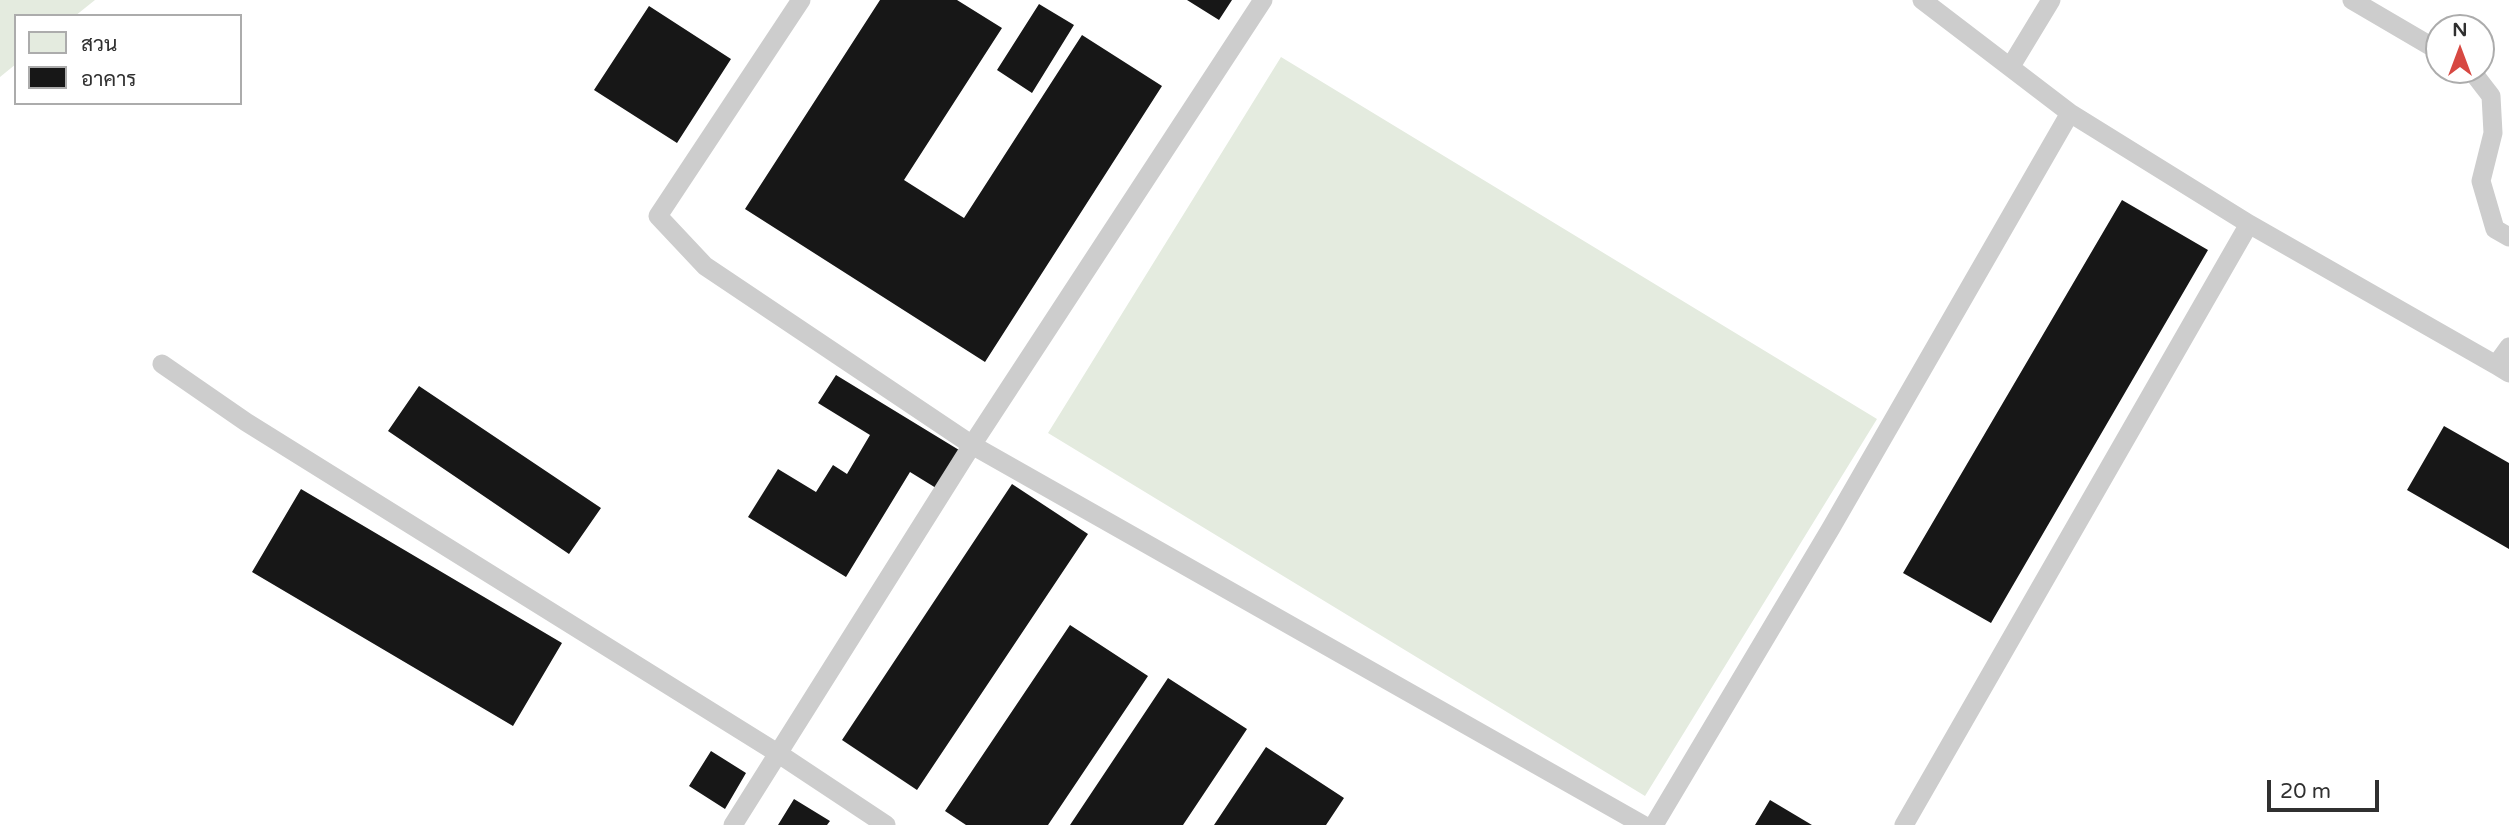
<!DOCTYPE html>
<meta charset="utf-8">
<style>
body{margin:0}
#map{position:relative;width:2509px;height:825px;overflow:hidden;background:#fff;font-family:"Varela Round",Sarabun,sans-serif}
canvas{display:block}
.legend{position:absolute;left:14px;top:14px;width:228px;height:91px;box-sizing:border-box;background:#fff;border:2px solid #acacac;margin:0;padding:9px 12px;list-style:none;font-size:21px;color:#303030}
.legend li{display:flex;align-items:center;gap:14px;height:35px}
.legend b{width:35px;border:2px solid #acacac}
.north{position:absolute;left:2425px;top:14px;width:70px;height:70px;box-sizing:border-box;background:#fff;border:2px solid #acacac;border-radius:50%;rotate:0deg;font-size:19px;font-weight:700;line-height:28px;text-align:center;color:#303030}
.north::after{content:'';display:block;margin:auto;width:24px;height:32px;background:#d74842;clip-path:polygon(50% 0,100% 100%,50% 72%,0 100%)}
.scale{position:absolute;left:2267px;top:780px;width:112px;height:32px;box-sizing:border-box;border:4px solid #303030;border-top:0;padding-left:9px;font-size:21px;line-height:24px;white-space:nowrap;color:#303030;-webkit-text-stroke:5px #fff;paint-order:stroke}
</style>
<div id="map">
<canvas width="2509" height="825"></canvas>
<ul class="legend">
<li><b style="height:19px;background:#e4ebdf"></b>สวน</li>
<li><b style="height:19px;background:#171717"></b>อาคาร</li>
</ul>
<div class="north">N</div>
<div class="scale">20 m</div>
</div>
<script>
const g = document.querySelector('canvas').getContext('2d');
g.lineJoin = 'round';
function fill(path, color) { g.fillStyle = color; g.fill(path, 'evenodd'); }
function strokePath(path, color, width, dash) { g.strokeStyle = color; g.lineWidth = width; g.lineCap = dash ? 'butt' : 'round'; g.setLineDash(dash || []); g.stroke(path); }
const green = new Path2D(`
 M0 0H95L75 16H16V64L0 77Z
 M1281 57 1877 419 1645 796 1048 433Z`);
const building = new Path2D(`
 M880 0H957L1002 28 904 180 964 218 1082 35 1162 86 985 362 745 209Z
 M1187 0H1232L1219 20Z
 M1039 4 1074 25 1032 93 997 70Z
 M649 6 731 59 677 143 594 90Z
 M2122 200 2208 250 1991 623 1903 573Z
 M836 375 959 450 936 488 910 472 846 577 748 517 778 469 816 492 833 465 847 474 870 435 818 403Z
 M419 386 601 508 569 554 388 431Z
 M2444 426 2509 463V549L2407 490Z
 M1012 484 1088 534 917 790 842 740Z
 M301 489 562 643 513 726 252 572Z
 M1070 625 1148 676 1048 825H966L945 811Z
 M1168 678 1247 729 1183 825H1070Z
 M1266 747 1344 798 1326 825H1214Z
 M711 751 746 773 725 809 689 786Z
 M794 799 830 821 827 825H778Z
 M1770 800 1812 825H1755Z`);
const lane = new Path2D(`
 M801 0 658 216 705 266 972 445 1643 825
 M1922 0 2070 113 2249 224 2496 365
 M2352 0 2439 51
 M2011 66 2051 0
 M2471 70 2491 96 2493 133 2481 181 2495 229 2509 237
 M2509 347 2496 365 2509 373
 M162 364 246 422 779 754 886 825
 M733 825 972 445 1263 0
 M1654 825 1831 528 2070 113
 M1904 825 2249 224`);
fill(green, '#e4ebdf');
fill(building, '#171717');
strokePath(lane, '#cdcdcd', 19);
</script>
